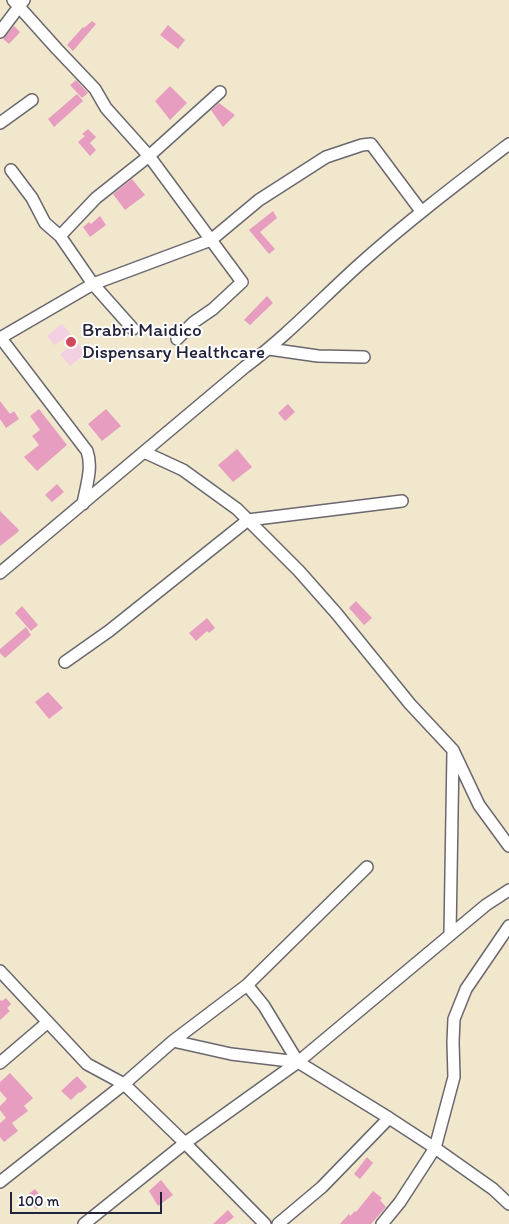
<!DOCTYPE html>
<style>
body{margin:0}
#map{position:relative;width:509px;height:1224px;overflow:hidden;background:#f0e7cd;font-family:Itim,sans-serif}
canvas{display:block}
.scale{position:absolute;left:10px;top:1192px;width:152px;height:22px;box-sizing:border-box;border:2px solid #22223b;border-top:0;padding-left:6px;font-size:15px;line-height:18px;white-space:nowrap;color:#22223b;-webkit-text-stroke:4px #fff;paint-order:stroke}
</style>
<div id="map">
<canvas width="509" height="1224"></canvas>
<div class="scale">100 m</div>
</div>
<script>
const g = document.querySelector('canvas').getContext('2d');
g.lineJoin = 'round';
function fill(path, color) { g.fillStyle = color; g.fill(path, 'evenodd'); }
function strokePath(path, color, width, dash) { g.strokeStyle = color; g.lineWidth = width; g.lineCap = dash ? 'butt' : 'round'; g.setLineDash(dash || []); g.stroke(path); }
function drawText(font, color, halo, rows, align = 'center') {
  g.font = font + ' Itim,sans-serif'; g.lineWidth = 4; g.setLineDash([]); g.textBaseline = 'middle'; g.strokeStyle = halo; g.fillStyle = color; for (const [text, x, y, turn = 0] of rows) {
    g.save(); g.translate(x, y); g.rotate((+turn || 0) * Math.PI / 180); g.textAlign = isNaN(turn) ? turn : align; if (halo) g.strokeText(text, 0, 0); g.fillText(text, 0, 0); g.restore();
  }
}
const built = new Path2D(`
 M62 324 86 353 70 366 60 354 69 347 63 339 54 345 47 336Z`);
const building = new Path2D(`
 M92 21 96 24 73 51 67 45 83 27 84 28Z
 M168 25 185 40 178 49 160 35Z
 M14 26 20 32 9 44 3 39Z
 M76 80 88 93 82 98 70 85Z
 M170 86 187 103 170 120 155 101Z
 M77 94 83 101 54 127 48 119Z
 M219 103 235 115 223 127 211 110Z
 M88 129 96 137 90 143 96 150 90 156 78 142 85 136 82 134Z
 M132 179 145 195 125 210 113 194Z
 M273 211 277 218 260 232 275 249 269 254 249 230Z
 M100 216 106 225 90 237 83 227 89 222 91 224Z
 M267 296 273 303 250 325 244 320Z
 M0 401 10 414 14 411 19 419 6 428 0 419Z
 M288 404 295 412 285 421 278 413Z
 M39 409 67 445 37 471 24 457 39 445 32 436 40 430 30 416Z
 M106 409 121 426 102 441 88 424Z
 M237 449 252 467 233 482 218 465Z
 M57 484 64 492 52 502 45 495Z
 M0 511 19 530 18 532 0 546Z
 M356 601 372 618 364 625 349 608Z
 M22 606 38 625 31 631 15 613Z
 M207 618 215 628 209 633 207 631 196 641 189 633Z
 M26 627 31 635 5 658 0 653V649Z
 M48 692 63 708 49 719 35 702Z
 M6 998 11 1004 7 1008 10 1011 0 1020V1000L2 1001Z
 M10 1073 33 1098 24 1106 28 1111 12 1123 18 1131 4 1142 0 1137V1123L6 1118 0 1110V1106L7 1099 0 1091V1082Z
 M77 1076 87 1087 80 1093 79 1092 71 1100 61 1091Z
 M367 1157 373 1163 360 1179 354 1174Z
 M161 1180 173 1195 158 1206 149 1191Z
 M35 1189 45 1202 36 1209 26 1196Z
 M373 1191 382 1198 380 1200 386 1207 371 1224H340L349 1214 350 1216 355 1211 356 1212Z
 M228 1210 234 1217 225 1224H213Z`);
const minor = new Path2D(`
 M13 0 57 49 95 89 106 108 149 156 242 282 213 309 194 322 177 339
 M0 32 24 0
 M0 123 32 100
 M11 170 32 198 45 223 60 236 93 284 133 329
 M60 236 96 198 149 156 220 92
 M0 337 87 451C93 468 86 486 83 504
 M0 338 93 284 211 240 259 200 326 157 362 145 371 144 421 211
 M269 349 318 356 364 357
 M144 452 183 470 237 509 299 571 337 614 410 704 453 750 479 805 509 846
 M0 573 245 367C287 336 322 298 361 263 408 221 458 183 509 144
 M65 662 109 631 248 520 402 501
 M450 935 453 752
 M0 971 87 1064 124 1084 185 1143 265 1224
 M247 985 264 1006 298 1062
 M173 1041 247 985 367 867
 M0 1063 48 1022
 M0 1182 124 1084 173 1041 231 1054 298 1062 389 1118 435 1148 493 1189 509 1204
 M84 1224 185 1143 298 1062 486 905 509 890
 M278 1224 322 1187 389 1118
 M382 1224 400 1202 435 1148 454 1077 453 1042 454 1019 466 989 509 926`);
const markers = [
 [71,342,6,"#d1495b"]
];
const poiNames = [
 ["Brabri Maidico",82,331],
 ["Dispensary Healthcare",82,353]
];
fill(built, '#f2cfe1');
fill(building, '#e79dbf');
strokePath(minor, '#6a676e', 14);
strokePath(minor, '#fff', 11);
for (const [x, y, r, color] of markers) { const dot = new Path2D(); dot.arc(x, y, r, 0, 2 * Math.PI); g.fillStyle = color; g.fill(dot); strokePath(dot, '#fff', 2); }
drawText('19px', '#22223b', '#fff', poiNames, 'left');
</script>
